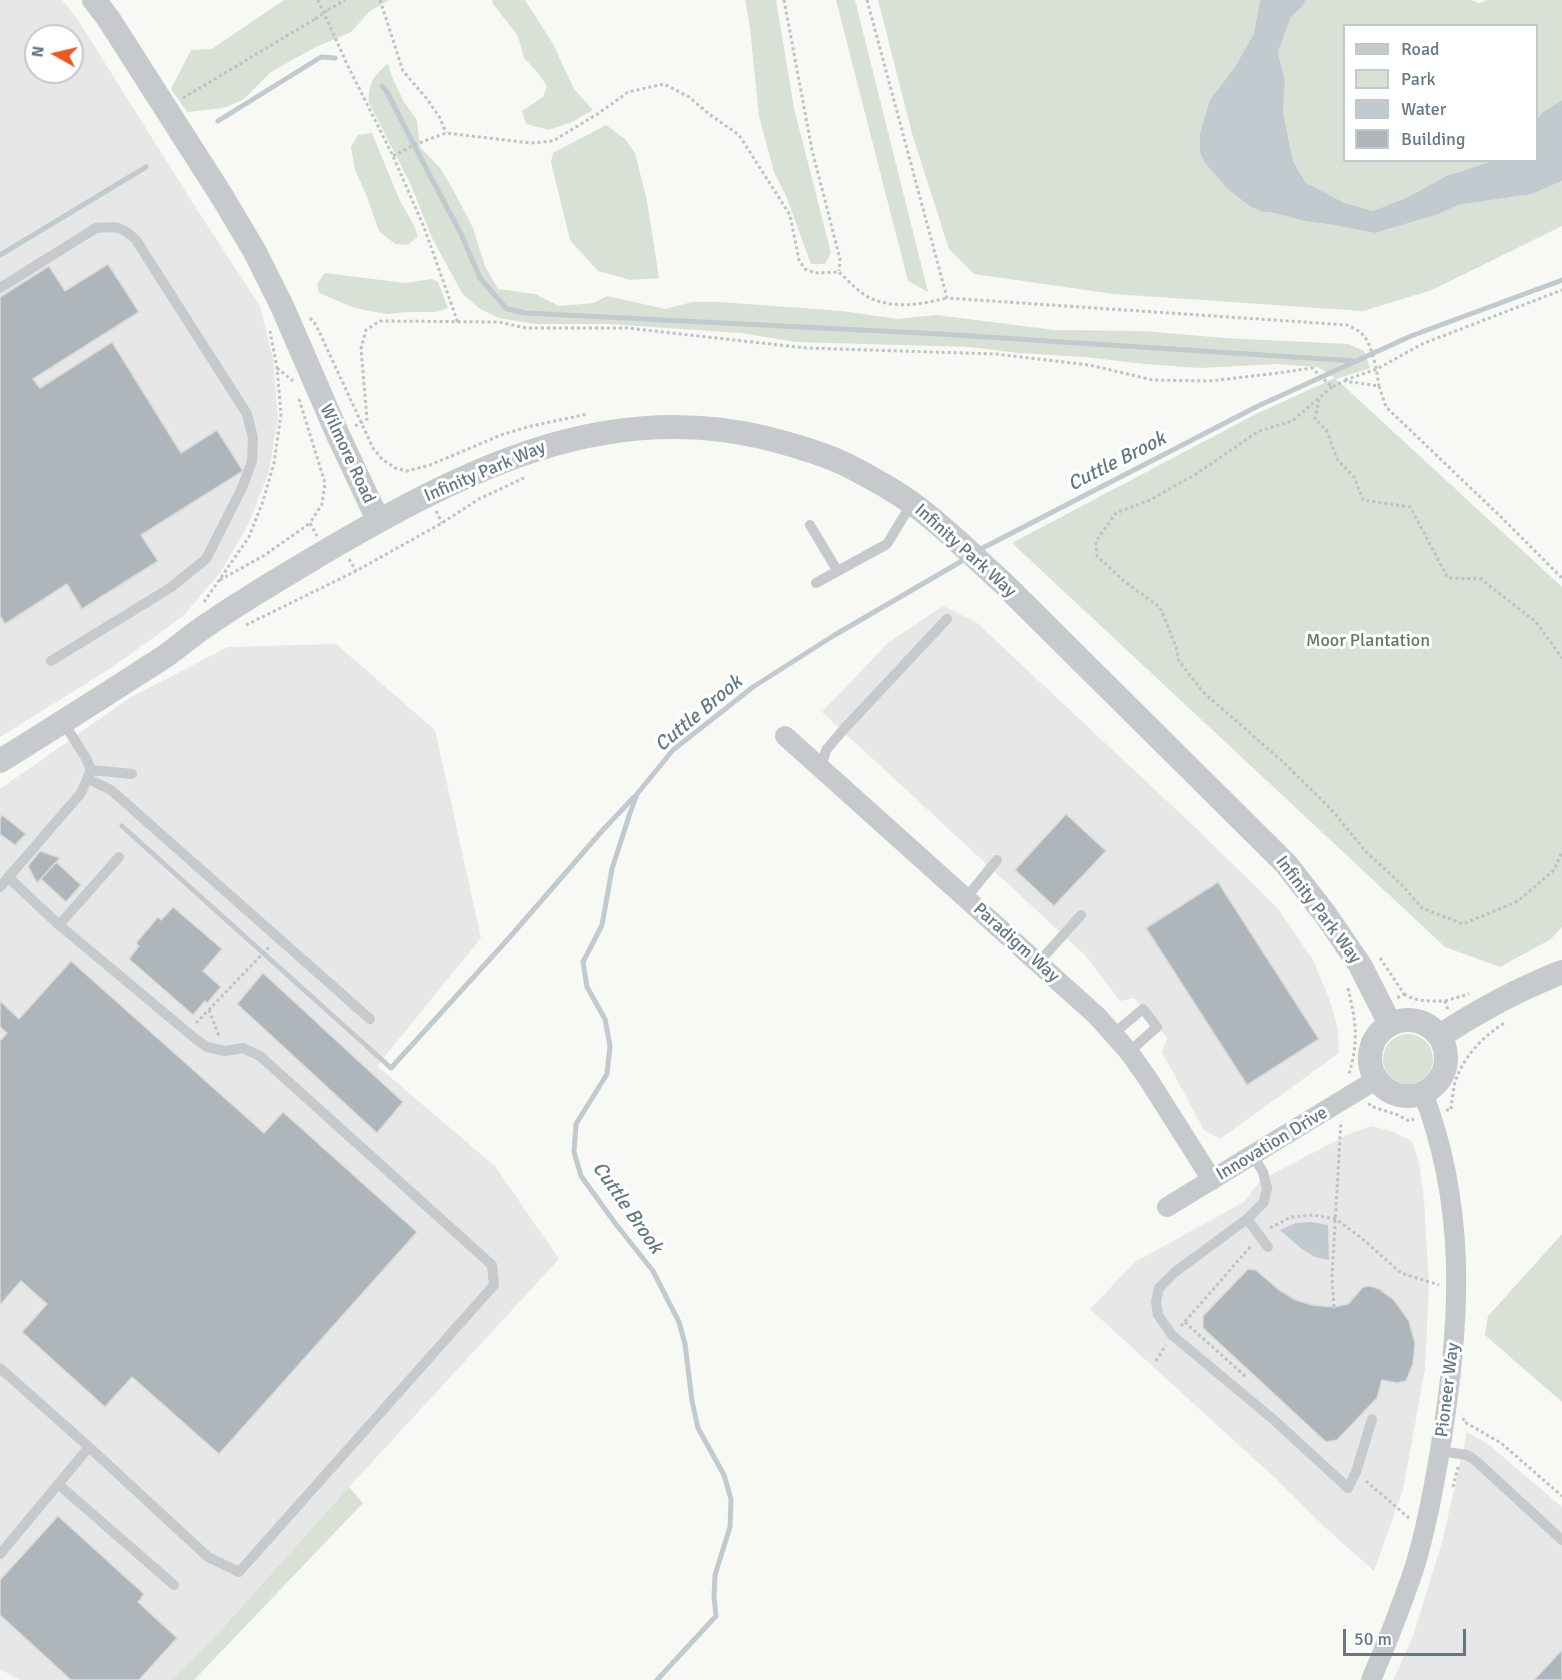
<!DOCTYPE html>
<style>
body{margin:0}
#map{position:relative;width:1562px;height:1680px;overflow:hidden;background:#f8f8f5;font-family:Signika,sans-serif}
canvas{display:block}
.legend{position:absolute;left:1343px;top:24px;width:195px;height:138px;box-sizing:border-box;background:#fff;border:2px solid #c1c9cf;margin:0;padding:8px 10px;list-style:none;font-size:18px;color:#657788}
.legend li{display:flex;align-items:center;gap:12px;height:30px}
.legend b{width:30px;border:2px solid #c1c9cf}
.north{position:absolute;left:24px;top:24px;width:60px;height:60px;box-sizing:border-box;background:#fff;border:2px solid #c1c9cf;border-radius:50%;rotate:278deg;font-size:16px;font-weight:700;line-height:24px;text-align:center;color:#657788}
.north::after{content:'';display:block;margin:auto;width:21px;height:27px;background:#ed5820;clip-path:polygon(50% 0,100% 100%,50% 72%,0 100%)}
.scale{position:absolute;left:1343px;top:1629px;width:123px;height:27px;box-sizing:border-box;border:3px solid #657788;border-top:0;padding-left:8px;font-size:18px;line-height:21px;white-space:nowrap;color:#657788;-webkit-text-stroke:4px #fff;paint-order:stroke}
</style>
<div id="map">
<canvas width="1562" height="1680"></canvas>
<ul class="legend">
<li><b style="height:8px;background:#c6cacd"></b>Road</li>
<li><b style="height:16px;background:#d9e0d6"></b>Park</li>
<li><b style="height:16px;background:#c0cacf"></b>Water</li>
<li><b style="height:16px;background:#aeb6bc"></b>Building</li>
</ul>
<div class="north">N</div>
<div class="scale">50 m</div>
</div>
<script>
const g = document.querySelector('canvas').getContext('2d');
g.lineJoin = 'round';
function fill(path, color) { g.fillStyle = color; g.fill(path, 'evenodd'); }
function strokePath(path, color, width, dash) { g.strokeStyle = color; g.lineWidth = width; g.lineCap = dash ? 'butt' : 'round'; g.setLineDash(dash || []); g.stroke(path); }
function drawText(font, color, halo, rows, align = 'center') {
  g.font = font + ' Signika,sans-serif'; g.lineWidth = 6; g.setLineDash([]); g.textBaseline = 'middle'; g.strokeStyle = halo; g.fillStyle = color; for (const [text, x, y, turn = 0] of rows) {
    g.save(); g.translate(x, y); g.rotate((+turn || 0) * Math.PI / 180); g.textAlign = isNaN(turn) ? turn : align; if (halo) g.strokeText(text, 0, 0); g.fillText(text, 0, 0); g.restore();
  }
}
const built = new Path2D(`
 M0 0H62L78 20 196 208 260 306 273 359 278 417 269 472 248 525 220 573 183 616 114 666 0 737ZM36 36H72V72H36Z
 M943 606 977 623 1198 830 1279 910 1313 960 1330 1001 1338 1030 1339 1053 1220 1139 1204 1130 1162 1052 1167 1038 1134 998 1120 1001 1086 956 822 712 888 643Z
 M336 644 435 730 481 938 377 1066 495 1166 559 1259 349 1487 211 1641 171 1680H20L0 1669V789L131 697 228 647Z
 M1371 1126 1391 1131 1412 1141 1419 1162 1424 1199 1429 1284 1425 1369 1403 1490 1374 1571 1327 1529 1275 1478 1090 1309 1135 1262 1244 1202 1261 1180 1349 1134Z
 M1467 1432 1488 1444 1562 1507V1680H1393L1412 1639 1443 1539Z`);
const green = new Path2D(`
 M284 0H389L370 11 351 32 316 47 271 72 243 100 223 108 187 112 171 89 191 50 212 49Z
 M492 0H525L553 44 574 89 593 110 574 121 549 130 526 124 522 111 543 97 547 86 539 74 524 58 518 36 493 4Z
 M745 0H776L794 108 831 253 825 264H811L786 196 774 172 759 116 750 28Z
 M836 0H855L928 292 908 281Z
 M878 0H1260L1254 33 1235 67 1264 212 1275 213 1304 221 1333 225 1375 233 1439 214 1458 205 1532 194 1562 181V226L1432 290 1363 311 1114 294 974 274 949 249 913 137Z
 M1306 0H1471L1479 3 1487 0H1562V100L1542 113 1537 119 1536 26H1344V160L1493 161 1446 176 1408 197 1373 211 1345 203 1306 183 1293 161 1283 112 1285 81 1278 52 1291 17 1301 8Z
 M388 63 392 77 404 102 417 120 420 147 441 169 457 197 473 228 485 266 498 289 535 294 559 306 594 303 607 296 666 309 692 302H719L842 311 897 319 937 315 1054 330 1142 331 1225 338 1348 344 1364 351 1370 368 1336 379 1562 587V927L1551 939 1500 967 1445 947 1012 543 1256 414 1335 378 1318 367 1275 364 1200 368 1144 364 1085 357 1019 353 969 347 796 342 741 333 606 324H534L499 318 480 309 462 293 432 238 411 185 369 103C368 83 374 76 388 63Z
 M606 125 625 139 635 153 647 201 659 278 631 280 598 271 570 240 551 162 553 153Z
 M372 133 400 201 414 225 418 237 407 245 395 244 379 231 366 194 355 170 351 147 358 135Z
 M325 273 405 283 432 279 438 282 448 308 436 312H409L386 314 355 308 319 293 317 284Z
 M1383 1059a25 25 0 1 1 50 0a25 25 0 1 1-50 0Z
 M1562 1234V1402L1485 1335 1488 1316Z
 M349 1487 363 1503 194 1680H171L211 1641Z`);
const water = new Path2D(`
 M1260 0H1306L1301 8 1291 17 1278 52 1285 81 1283 112 1293 161 1306 183 1345 203 1373 211 1408 197 1446 176 1493 161 1536 160 1537 119 1542 113 1562 100V181L1532 194 1458 205 1439 214 1375 233 1333 225 1304 221 1275 213 1264 212 1251 207 1228 189 1205 163 1200 152V134L1210 100 1235 67 1254 33Z
 M1311 1222 1328 1225 1329 1260 1315 1257 1302 1249 1280 1230 1296 1223Z`);
const stream = new Path2D(`
 M382 86 387 92 416 149 461 234 480 278 507 309 526 313 940 334 1356 361
 M218 121 321 57 335 58
 M0 255 146 167
 M977 551 1256 407 1411 336 1562 280
 M122 826 391 1068 509 938 601 832 634 797
 M657 1680 716 1616 714 1597 715 1575 730 1527 731 1499 724 1475 698 1428 692 1401 685 1344 679 1322 653 1271 615 1223 581 1176 574 1152 576 1124 607 1074 610 1046 605 1019 587 987 583 962 602 925 612 869 629 816 637 794 673 750 753 687 833 636 967 558`);
const building = new Path2D(`
 M108 264 139 312 33 379 40 388 112 342 181 453 217 430 243 471 141 535 158 561 82 609 67 584 5 624 0 616V297L49 266 65 291Z
 M1066 814 1106 851 1054 906 1015 870Z
 M2 815 26 834 15 845 0 834V818Z
 M40 851 60 858 37 883 28 866Z
 M56 862 81 885 66 902 41 879Z
 M1218 882 1319 1039 1247 1085 1146 928Z
 M173 907 222 949 203 971 221 987 207 1003 205 1001 193 1015 129 959 139 946 136 943 158 917 161 920Z
 M71 961 264 1133 283 1112 417 1232 219 1454 132 1377 105 1407 22 1332 47 1304 21 1281 0 1305V1041L7 1033 0 1027V1001L19 1019Z
 M263 973 403 1102 377 1133 237 1004Z
 M1248 1269 1256 1270 1279 1290 1296 1300 1312 1305 1334 1307 1348 1304 1363 1287 1370 1286 1379 1289 1394 1300 1409 1321 1415 1343 1413 1364 1406 1381 1397 1383 1382 1380 1377 1398 1337 1440 1326 1442 1203 1328V1316Z
 M58 1516 144 1594 138 1602 177 1638 139 1680H71L0 1615V1580Z
 M1562 1650V1680H1534Z`);
const path = new Path2D(`
 M318 0 346 62 393 156 424 227 458 323
 M380 0 403 71 427 99 440 118 446 133
 M784 0 812 150 840 259 839 271
 M867 0 947 298 1347 325C1351 327 1356 329 1360 332 1372 341 1377 371 1379 386
 M328 10 345 0
 M183 98 315 19
 M393 156 416 144 446 133 531 143 553 141 599 113 628 92 664 84 689 97 709 114 739 135 790 215 799 260 805 269 815 273 839 272C848 280 860 294 872 299 897 309 922 304 947 298
 M310 318 316 325 373 448 382 459 395 468 407 471 430 465 501 435 531 426 588 414
 M277 368 293 381
 M1345 380 1377 369 1422 344 1562 290
 M1332 387 1292 421 1259 431 1196 474 1150 500 1116 513 1096 541 1097 556 1124 581 1160 607 1176 647 1179 661 1203 692 1282 761 1331 809 1367 853 1399 882 1422 908 1463 924 1518 901 1554 870 1562 852
 M299 399 325 483 322 504 310 523 317 536
 M1319 399 1315 419 1327 431 1337 459 1354 477 1363 500 1410 507 1448 578 1481 579 1536 622 1562 658
 M355 426 367 419 361 349 366 330 380 321 499 322 526 328H627L806 348 996 354 1089 365 1153 380 1210 381 1278 373 1312 368 1332 387 1344 381 1379 386 1386 407 1501 517 1562 578
 M436 511 442 523
 M349 559 356 571
 M220 580 265 555 310 523
 M204 602 249 537 263 501 274 463 281 414 277 368 270 331
 M246 625 356 571 442 523 479 499 526 477
 M1380 958 1404 994 1397 998
 M1348 988C1356 1022 1359 1040 1349 1074L1351 1076
 M1404 994C1416 1002 1430 1001 1445 1001L1448 1010
 M1445 1001 1469 994
 M209 1010 219 1036
 M196 1023 270 946
 M1369 1103 1370 1106 1398 1115 1409 1121 1414 1119
 M1446 1110H1451C1452 1101 1453 1091 1455 1082 1464 1056 1483 1036 1506 1022
 M1270 1228 1291 1217 1313 1215 1336 1219 1364 1240 1401 1273 1439 1285
 M1334 1307 1332 1277 1341 1121
 M1185 1322 1246 1377
 M1181 1326 1252 1245
 M1156 1361 1166 1345
 M1464 1418 1463 1421 1501 1443 1562 1496
 M1366 1481 1409 1518
 M1453 1487 1458 1467`);
const service = new Path2D(`
 M0 288 96 228C116 226 122 226 136 240L247 414 253 438 252 461 242 488 206 559 170 588 51 661
 M810 525 837 570
 M816 583 887 544 912 503
 M63 722 86 758 91 770 132 774
 M821 769 826 750 844 729 947 619
 M88 779 111 790 370 1019
 M0 887 81 793 91 770
 M966 898 997 860
 M59 925 119 857
 M1038 963 1081 915
 M1113 1034 1143 1009 1157 1027 1129 1052
 M1253 1156 1263 1172 1267 1188 1264 1202 1247 1219 1175 1272 1159 1288 1156 1301 1158 1315 1172 1335 1274 1420 1348 1488 1356 1472 1372 1419
 M1247 1219 1268 1247
 M0 1368 89 1447 208 1557 239 1572 494 1285 492 1265 260 1056 243 1048 225 1051 207 1047 198 1041 59 925 8 877
 M1440 1451 1467 1455 1476 1461 1562 1540
 M58 1484 174 1585
 M0 1554 89 1447`);
const minor = new Path2D(`
 M785 736 1097 1016 1129 1052 1148 1079 1212 1180
 M1167 1207 1377 1079
 M1371 1680C1387 1643 1401 1607 1414 1569 1428 1524 1436 1477 1443 1431 1461 1315 1466 1205 1423 1093`);
const tertiary = new Path2D(`
 M94 0 108 18 223 198 255 252 282 306 338 435 378 520
 M0 761C55 727 110 692 164 657 180 646 194 633 210 623 249 596 291 572 331 548 466 470 602 400 762 437 790 444 823 453 849 466 870 477 893 489 913 504 945 527 973 556 1003 583L1286 864 1325 914 1360 965 1390 1024
 M1370 1058a38 38 0 1 1 76 0a38 38 0 1 1-76 0Z
 M1440 1036C1478 1011 1519 989 1562 972`);
const pathBridge = new Path2D(`
 M315 19 328 10`);
const streetNames = [
 ["Wilmore Road",347,454,65],
 ["Infinity Park Way",485,472,-23],
 ["Infinity Park Way",965,551,42],
 ["Infinity Park Way",1318,910,53],
 ["Paradigm Way",1016,943,42],
 ["Innovation Drive",1272,1144,-31],
 ["Pioneer Way",1448,1390,-83]
];
const parkNames = [
 ["Moor Plantation",1368,641]
];
const waterNames = [
 ["Cuttle Brook",1117,462,-27],
 ["Cuttle Brook",699,714,-40],
 ["Cuttle Brook",627,1208,55]
];
fill(built, '#e6e7e6');
fill(green, '#d9e0d6');
fill(water, '#c0cacf');
strokePath(stream, '#c0cacf', 5);
fill(building, '#aeb6bc');
strokePath(building, '#dadad7', 1.5);
strokePath(path, '#bfc2c4', 3, [3, 3]);
strokePath(service, '#c6cacd', 10);
strokePath(minor, '#c6cacd', 20);
strokePath(tertiary, '#c6cacd', 24);
strokePath(pathBridge, '#bfc2c4', 3, [3, 3]);
drawText('18px', '#657788', '#fff', streetNames);
drawText('18px', '#657a61', '#fff', parkNames);
drawText('italic 20px', '#617983', '#fff', waterNames);
</script>
